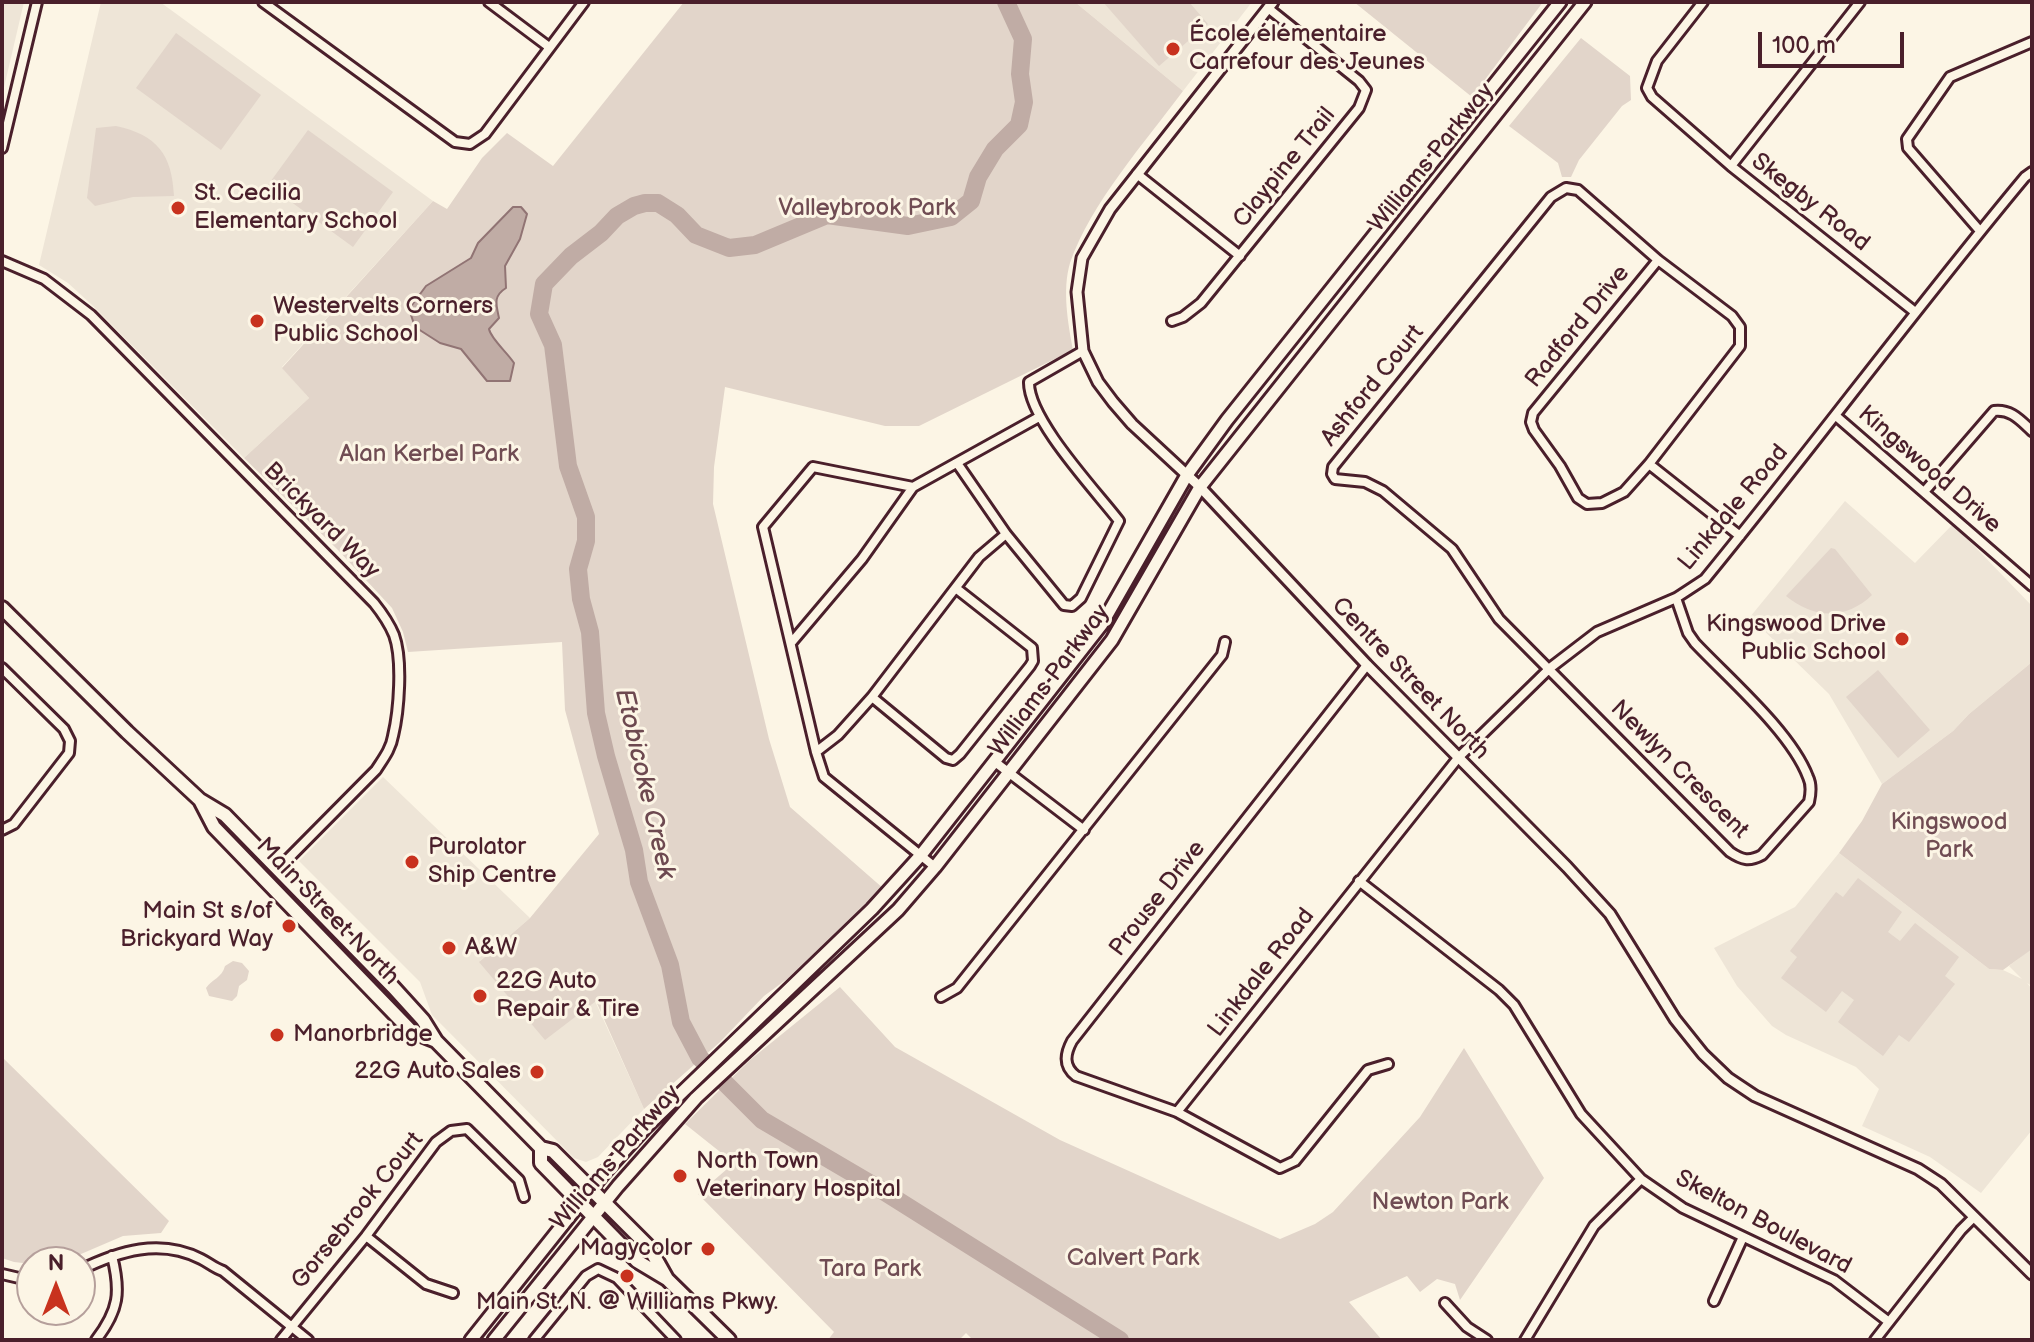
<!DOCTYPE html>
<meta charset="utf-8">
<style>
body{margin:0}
#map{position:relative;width:2034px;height:1342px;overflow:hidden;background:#fcf5e5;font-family:"Balsamiq Sans",sans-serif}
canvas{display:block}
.frame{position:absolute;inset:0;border:4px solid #4a1f2b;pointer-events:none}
.north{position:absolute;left:16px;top:1246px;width:80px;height:80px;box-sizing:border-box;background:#fcf5e5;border:2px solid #b59f9b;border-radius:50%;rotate:0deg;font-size:22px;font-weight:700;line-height:32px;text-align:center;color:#4a1f2b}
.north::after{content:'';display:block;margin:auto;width:28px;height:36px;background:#c8321e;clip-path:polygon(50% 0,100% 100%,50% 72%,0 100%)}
.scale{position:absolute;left:1758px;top:32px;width:146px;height:36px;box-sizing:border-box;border:4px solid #4a1f2b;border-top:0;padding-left:10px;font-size:24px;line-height:28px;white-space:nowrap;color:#4a1f2b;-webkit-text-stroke:6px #fcf5e5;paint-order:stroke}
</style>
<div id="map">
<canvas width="2034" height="1342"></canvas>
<div class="frame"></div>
<div class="north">N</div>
<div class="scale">100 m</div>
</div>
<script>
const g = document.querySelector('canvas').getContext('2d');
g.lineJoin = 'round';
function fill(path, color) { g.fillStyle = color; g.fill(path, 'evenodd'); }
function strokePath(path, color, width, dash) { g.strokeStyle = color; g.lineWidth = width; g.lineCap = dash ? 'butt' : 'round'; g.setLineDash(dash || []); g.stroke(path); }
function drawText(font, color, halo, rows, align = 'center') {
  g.font = font + ' "Balsamiq Sans",sans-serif'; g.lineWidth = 6; g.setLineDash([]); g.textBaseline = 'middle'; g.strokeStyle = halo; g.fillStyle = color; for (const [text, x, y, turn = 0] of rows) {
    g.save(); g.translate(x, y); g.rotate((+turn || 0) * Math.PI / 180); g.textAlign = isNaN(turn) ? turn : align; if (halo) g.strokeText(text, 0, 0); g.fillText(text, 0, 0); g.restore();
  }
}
const built = new Path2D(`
 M2 2H24L2 96Z
 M101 2H160L433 201 282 367 309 398 244 458 92 305 68 283 39 265Z
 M1075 2H1252L1183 91Z
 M1845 501 1915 563 1953 524 2032 606V662L1969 714 1953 731 1882 784 1829 694 1750 617Z
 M383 777 530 918 480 961 595 1001 644 1109 598 1157 586 1162 574 1158 432 1015 420 982 299 861Z
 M1839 853 1989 969 2003 970 2022 979 2009 966 2032 948V986L2027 983 2032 989V1130L1981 1193 1930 1157 1862 1126 1879 1089 1856 1067 1786 1035 1772 1026 1737 986 1714 948 1795 907Z`);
const green = new Path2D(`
 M684 2H1075L1183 91C1146 141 1090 204 1070 263 1062 290 1068 323 1073 350L919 426H885L725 387 714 467 713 504 769 739 790 807 884 889 787 979 764 996 720 1042 644 1109 596 1001 545 1040 479 962 530 918 599 834 565 710 562 642 408 652 403 632 392 608 338 550 244 458 309 398 282 368 433 201 447 209 482 158 507 133 553 166Z
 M1103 2H1189L1208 24 1159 66Z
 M1354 2H1543L1472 97Z
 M176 33 261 95 221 150 136 88Z
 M1581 38 1630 76 1631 100 1622 106 1579 160 1571 177H1562L1558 163 1509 126Z
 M116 126C157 135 172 154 174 196L133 197 95 206 87 198 96 128Z
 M308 130 393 192 353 247 268 185Z
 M1831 548 1835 549 1872 595C1846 620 1814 619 1786 596Z
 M2032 662V949L2003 970 1989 969 1839 853 1862 821 1882 784 1953 731 1969 714Z
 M1878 670 1930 730 1898 758 1846 697Z
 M1858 878 1902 912 1888 932 1900 941 1915 923 1959 957 1945 976 1955 984 1909 1042 1899 1035 1883 1056 1838 1022 1854 1000 1842 991 1826 1012 1781 978 1797 957 1790 951 1836 892 1843 897Z
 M233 961 242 963 249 971 247 980 239 986 237 996 232 1001 209 996 206 988C212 979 222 978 225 966Z
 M840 987 895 1047 1060 1140 1280 1239 1315 1224 1333 1212 1420 1117 1464 1048 1544 1178 1460 1300 1455 1284 1437 1279 1420 1292 1407 1276 1349 1302 1382 1340H973L966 1333 959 1340H828L834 1332 698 1194 734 1163 685 1124 750 1060Z
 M2 1057 169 1221 161 1233 123 1236 67 1260 32 1262V1264L14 1262 2 1258Z`);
const water = new Path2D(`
 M513 207H521L527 214 520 239 505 266 506 288C493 296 496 304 499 318L489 329C491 339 507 352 514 363L510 381H487L461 349 440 343 415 327 409 309 426 286 471 258 478 243Z`);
const river = new Path2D(`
 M1006 2 1023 39 1020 74 1024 102 1019 125 995 149 978 177 971 201 951 217 908 226 827 215 755 245 729 248 696 235 677 215 658 203H645L634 206 617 216 601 233 571 256 544 284 539 314 553 345 568 466 586 517V541L578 569 581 599 590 632 596 713 606 756 634 850 639 882 670 965 681 1022 700 1058 762 1120 883 1191 1120 1340`);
const minor = new Path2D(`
 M263 2 455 142 470 144 485 134 584 2
 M489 2 549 47
 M1703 2 1657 61 1647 88 1652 97 1731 166 1915 312
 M2 148 37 2
 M1731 166 1860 2
 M1137 174 1240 256
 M1980 231 1908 148 1907 139 1950 77 2032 42
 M1658 260 1533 413 1531 422 1534 430 1560 466 1578 498 1587 504 1602 503 1624 492 1649 464 1740 346V327L1732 316 1658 260 1578 190 1566 188 1551 197 1333 467 1332 474 1335 479 1365 482 1383 491 1452 549 1499 619 1730 852C1742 860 1749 862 1762 855L1809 802C1811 793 1812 785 1808 777 1791 732 1729 679 1695 643L1688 633 1676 598
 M2 261 44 279 91 315 374 603C382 613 389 623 394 635 403 660 399 711 393 736 391 749 383 759 376 770L278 869
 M1172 321 1183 317 1201 303 1359 108 1366 90 1359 81 1268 8
 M1836 416 2032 586
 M957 463 1006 534 1064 605 1072 606 1081 598 1119 521C1095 490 1028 419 1029 382L1083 351
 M1649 464 1740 536
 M913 487 813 467 763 527 816 752 824 777 935 867
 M1924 492 1994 411C2011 409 2020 420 2032 431
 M791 643 862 559 913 487 1039 417
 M1367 665 1072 1041C1065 1054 1063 1066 1076 1076L1177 1112 1280 1168 1295 1161 1368 1070 1388 1064
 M2 668 64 729 70 741 69 753 14 824 2 830
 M872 697 946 758 953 760 960 754 1030 666 1033 661 1032 648 957 589
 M816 752 838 735 872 697 979 557 1006 534
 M995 762 1084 830
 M1359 881 1499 990 1514 1005 1581 1114 1641 1179 1683 1208 1834 1280 1889 1322
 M941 997 957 988 1222 655 1225 642
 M1177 1112 1458 758 1550 668 1597 632 1676 598 1705 579C1813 447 1915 309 2025 177L2032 172
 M366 1236 426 1284 453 1293
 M80 1270C119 1251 160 1238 201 1259 209 1263 214 1268 223 1271L308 1340
 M2 1274 32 1281
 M1714 1301 1743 1237
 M1445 1303 1467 1327 1487 1340
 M96 1340C119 1310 121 1292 112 1256
 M281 1340 366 1236 436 1142 451 1131 467 1129 519 1180 524 1197
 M534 1340 586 1276 598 1269 617 1278 676 1340
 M1525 1340 1594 1226 1641 1179
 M1875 1340 1961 1230 1974 1217`);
const tertiary = new Path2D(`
 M1273 2 1110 209 1082 258 1077 292 1083 351 1098 382 1113 402 1132 424 1200 487 1367 665 1567 867 1610 914 1675 1019 1703 1054 1728 1078 1755 1096 1918 1169 1941 1184 2032 1274`);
const secondary = new Path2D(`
 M471 1340 604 1173 644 1129 872 909 921 855 1102 624 1187 475 1227 420 1560 2
 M494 1340 618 1186 696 1098 898 910 935 867 1112 640 1200 487 1585 2`);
const primary = new Path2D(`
 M2 608 127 732 200 800 225 815 393 987 423 1020 436 1041 541 1148 553 1151 649 1247 667 1279
 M200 800 214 827 411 1031 436 1041
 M541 1148V1163L637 1261 667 1279 729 1340`);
const markers = [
 [1173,49,8,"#c8321e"],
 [178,208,8,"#c8321e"],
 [257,321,8,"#c8321e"],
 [1902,639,8,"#c8321e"],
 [412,862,8,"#c8321e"],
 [289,926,8,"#c8321e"],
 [449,948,8,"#c8321e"],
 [480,996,8,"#c8321e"],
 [277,1035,8,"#c8321e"],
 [537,1072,8,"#c8321e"],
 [680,1176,8,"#c8321e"],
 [708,1249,8,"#c8321e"],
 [627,1276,8,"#c8321e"]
];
const poiNames = [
 ["École élémentaire",1189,35],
 ["Carrefour des Jeunes",1189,63],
 ["St. Cecilia",194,194],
 ["Elementary School",194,222],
 ["Westervelts Corners",273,307],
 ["Public School",273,335],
 ["Kingswood Drive",1886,625,"right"],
 ["Public School",1886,653,"right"],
 ["Purolator",428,848],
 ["Ship Centre",428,876],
 ["Main St s/of",273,912,"right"],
 ["Brickyard Way",273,940,"right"],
 ["A&W",465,948],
 ["22G Auto",496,982],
 ["Repair & Tire",496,1010],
 ["Manorbridge",293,1035],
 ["22G Auto Sales",521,1072,"right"],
 ["North Town",696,1162],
 ["Veterinary Hospital",696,1190],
 ["Magycolor",692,1249,"right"],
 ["Main St. N. @ Williams Pkwy.",627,1303,"center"]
];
const streetNames = [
 ["Williams Parkway",1432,158,-51],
 ["Claypine Trail",1285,168,-51],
 ["Skegby Road",1810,203,38],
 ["Radford Drive",1578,327,-51],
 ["Ashford Court",1373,386,-51],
 ["Kingswood Drive",1929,470,41],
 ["Linkdale Road",1734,508,-50],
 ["Brickyard Way",321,521,45],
 ["Centre Street North",1410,679,46],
 ["Williams Parkway",1050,681,-53],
 ["Newlyn Crescent",1679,770,45],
 ["Prouse Drive",1158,899,-52],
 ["Main Street North",327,912,46],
 ["Linkdale Road",1262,973,-52],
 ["Williams Parkway",616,1158,-49],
 ["Gorsebrook Court",358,1211,-51],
 ["Skelton Boulevard",1763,1223,28]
];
const parkNames = [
 ["Valleybrook Park",867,209],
 ["Alan Kerbel Park",429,455],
 ["Kingswood",1949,823],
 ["Park",1949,851],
 ["Newton Park",1440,1203],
 ["Calvert Park",1133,1259],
 ["Tara Park",870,1270]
];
const waterNames = [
 ["Etobicoke Creek",644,784,77]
];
fill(built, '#eee5d7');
fill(green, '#e2d5ca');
fill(water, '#c0aca5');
strokePath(water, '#917474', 2);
strokePath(river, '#c0aca5', 18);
strokePath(minor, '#4a1f2b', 14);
strokePath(tertiary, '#4a1f2b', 15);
strokePath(secondary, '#4a1f2b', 17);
strokePath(primary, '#4a1f2b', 18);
strokePath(minor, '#fcf5e5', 8);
strokePath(tertiary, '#fcf5e5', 9);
strokePath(secondary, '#fcf5e5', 11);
strokePath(primary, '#fcf5e5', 12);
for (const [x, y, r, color] of markers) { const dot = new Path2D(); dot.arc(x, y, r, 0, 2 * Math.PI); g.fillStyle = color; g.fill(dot); strokePath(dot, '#fcf5e5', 3); }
drawText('24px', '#4a1f2b', '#fcf5e5', poiNames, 'left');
drawText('24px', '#4a1f2b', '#fcf5e5', streetNames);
drawText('24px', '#704c53', '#fcf5e5', parkNames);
drawText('italic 26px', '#6d4950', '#fcf5e5', waterNames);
</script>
